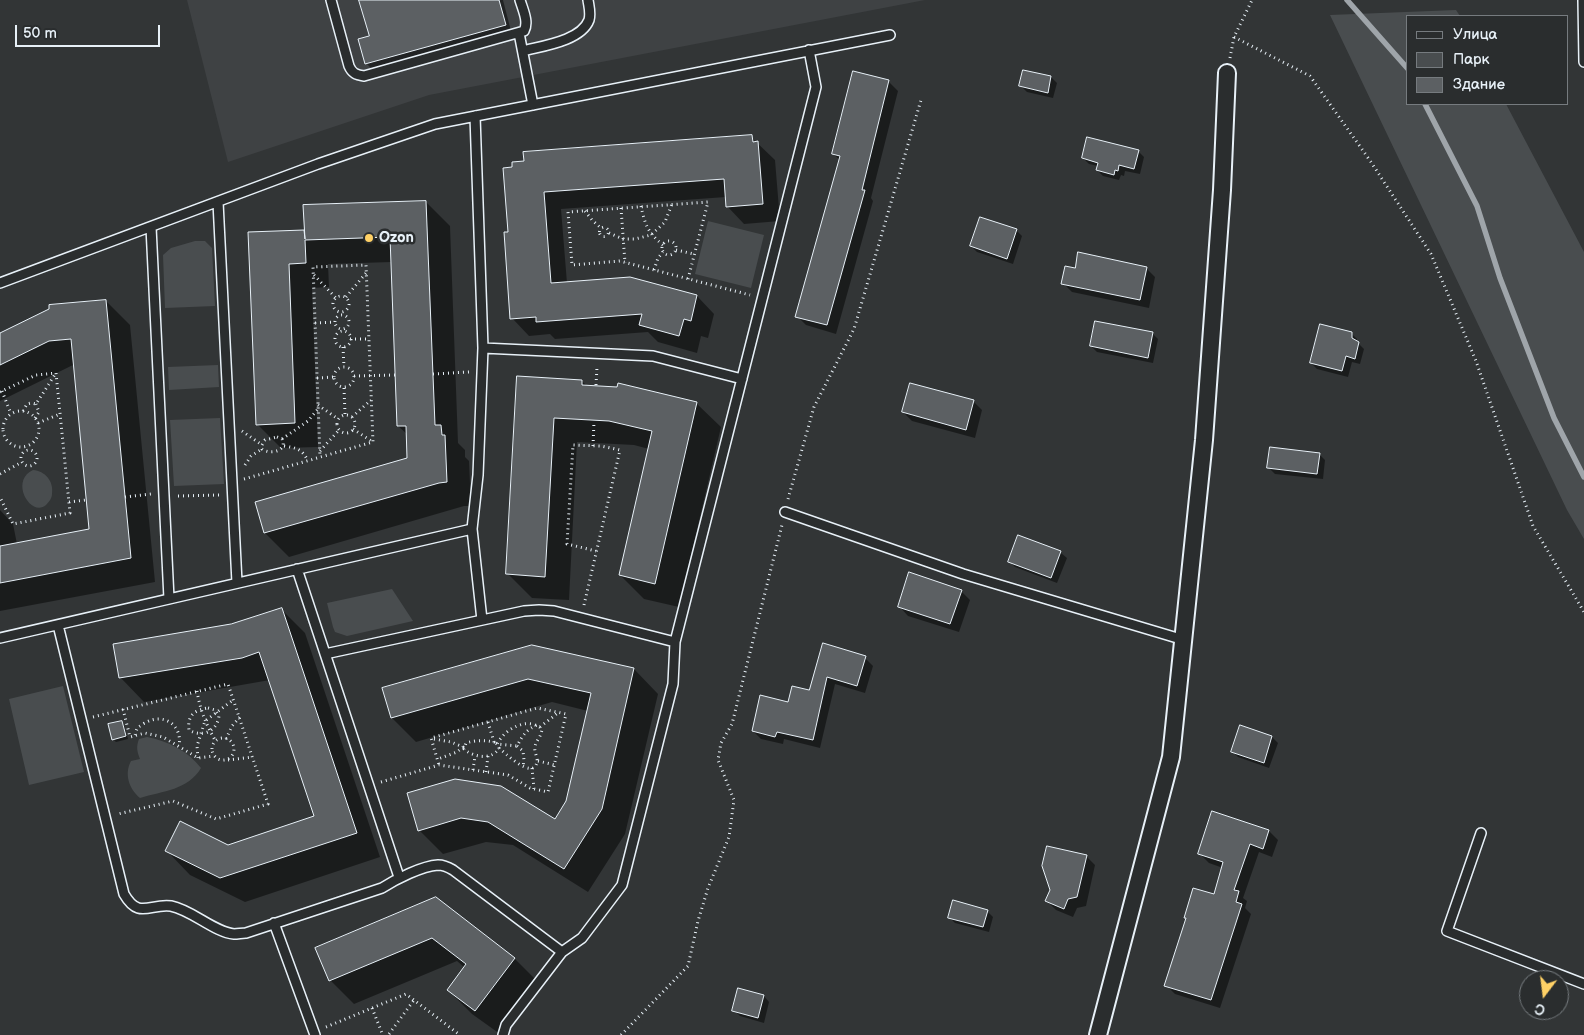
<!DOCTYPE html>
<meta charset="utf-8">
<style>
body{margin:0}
#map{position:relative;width:1584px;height:1035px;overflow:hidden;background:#323536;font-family:"Balsamiq Sans",sans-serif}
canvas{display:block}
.legend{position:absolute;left:1406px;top:15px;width:162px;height:90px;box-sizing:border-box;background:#2a2d2e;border:1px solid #767b7f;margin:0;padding:6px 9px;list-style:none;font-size:15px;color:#e8f1f8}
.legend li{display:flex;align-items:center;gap:10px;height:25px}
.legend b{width:25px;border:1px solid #767b7f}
.north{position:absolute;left:1519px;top:970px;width:50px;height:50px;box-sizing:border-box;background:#2a2d2e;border:1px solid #767b7f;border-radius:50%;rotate:195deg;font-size:14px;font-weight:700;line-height:20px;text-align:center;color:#e8f1f8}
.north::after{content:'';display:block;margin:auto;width:18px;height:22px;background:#ffd166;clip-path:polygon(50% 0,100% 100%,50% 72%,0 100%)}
.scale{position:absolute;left:15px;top:25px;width:145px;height:22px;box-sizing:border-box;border:2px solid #e8f1f8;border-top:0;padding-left:6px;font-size:15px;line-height:18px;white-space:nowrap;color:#e8f1f8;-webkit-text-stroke:4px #2a2d2e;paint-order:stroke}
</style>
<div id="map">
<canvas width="1584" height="1035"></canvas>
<ul class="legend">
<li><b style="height:6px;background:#2a2d2e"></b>Улица</li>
<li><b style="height:14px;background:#494d4f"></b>Парк</li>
<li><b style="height:14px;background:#5c6063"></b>Здание</li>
</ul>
<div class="north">С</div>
<div class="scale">50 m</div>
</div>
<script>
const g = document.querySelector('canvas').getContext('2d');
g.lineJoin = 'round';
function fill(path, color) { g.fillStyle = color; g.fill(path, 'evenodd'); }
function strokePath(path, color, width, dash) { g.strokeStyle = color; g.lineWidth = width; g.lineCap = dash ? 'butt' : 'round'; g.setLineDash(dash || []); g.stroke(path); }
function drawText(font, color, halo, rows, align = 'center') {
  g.font = font + ' "Balsamiq Sans",sans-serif'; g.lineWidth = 5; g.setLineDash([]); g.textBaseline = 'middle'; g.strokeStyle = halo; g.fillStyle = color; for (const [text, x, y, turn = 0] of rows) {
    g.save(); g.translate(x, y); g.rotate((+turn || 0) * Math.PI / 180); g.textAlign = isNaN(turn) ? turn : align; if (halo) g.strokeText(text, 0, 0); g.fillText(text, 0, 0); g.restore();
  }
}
const built = new Path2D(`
 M187 0H925L429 95 228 162Z`);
const green = new Path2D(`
 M1456 10 1460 16H1408V104H1506L1584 252V539L1567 510 1330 15Z
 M708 221 764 235 751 288 695 274Z
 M195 241H205L212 248 215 306 165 308 163 255 171 248Z
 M218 365 219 387 169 390 168 367Z
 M220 418 224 484 174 486 170 420Z
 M33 470C45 471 54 481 52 494 52 498 49 502 46 505 31 518 9 481 33 470Z
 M392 589 413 621 347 636 335 632 333 627 327 603Z
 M63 686 84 772 29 785 9 699Z
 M147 737C168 741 188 751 201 768 188 790 163 791 140 798 129 789 124 774 131 761L140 759C137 751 136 747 139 739Z`);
const shadow = new Path2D(`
 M360 0H503L511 31 372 69 366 63 370 37Z
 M1024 71 1051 77 1057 83 1053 98 1027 92 1021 86Z
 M854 73 889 82 898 91 871 198 873 201 836 334 806 325 797 316 840 160 833 154Z
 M751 137 775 160 780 221 744 224 727 206 726 197 561 209 567 283 697 296 714 314 708 338 701 336 697 353 658 342 648 332 555 339 550 334 529 336 512 318 509 233 505 170Z
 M1138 151 1144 157 1140 174 1125 171 1124 176 1121 175 1119 180 1103 176 1097 170 1098 166 1089 164 1083 158Z
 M426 202 450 226 458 443 465 450V457L469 461 471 506H464L289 557 265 533 409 459 408 435 398 426 392 262 328 264 329 287 312 288 318 447 281 448 257 424 250 233 304 231 306 233Z
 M1016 230 1022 236 1013 264 977 252 971 246Z
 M1146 268 1155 277 1149 308 1072 292 1063 283 1076 269Z
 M106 301 130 325 155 582 0 611V510L13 524 17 544 90 530 75 364 0 401V334Z
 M1152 333 1158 339 1153 363 1097 352 1091 346Z
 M1351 333 1357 339V342L1364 349 1360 364 1352 362 1348 377 1317 369 1311 363Z
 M518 377 582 381 587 386 696 403 721 427 679 607 644 599 620 575 649 449 634 445 577 442 569 600 532 598 508 574Z
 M973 401 982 410 975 438 912 421 903 412Z
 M1319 454 1325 460 1323 479 1275 474 1269 468Z
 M1019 536 1061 553 1067 558 1057 583 1015 567 1009 561Z
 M961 591 970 600 959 632 908 616 899 606Z
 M281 609 305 633 380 857 245 902 190 875 166 850 228 846 315 817 270 680 144 702 120 677 232 626Z
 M824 645 865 658 873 666 865 693 835 684 820 748 784 739 783 744 761 739 753 731 789 703 810 691Z
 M532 646 634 669 658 694 625 834 588 892 513 845 486 842 443 854 419 830 408 794 556 821 567 801 588 711 552 702 416 742 392 718Z
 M122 722 124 725 128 739 116 742 113 739Z
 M1240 727 1272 737 1278 743 1269 768 1238 757 1232 751Z
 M1213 813 1269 831 1278 840 1272 857 1259 852 1243 898 1247 901 1245 908 1251 914 1220 1008 1175 994 1166 985 1187 919 1185 918 1215 896 1223 868 1209 863 1200 854Z
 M1086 856 1095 865 1086 906 1077 908 1073 917 1056 910 1047 901Z
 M436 899 515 959 539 983 500 1034 472 1014 448 990 465 968 457 961 354 1004 330 980Z
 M987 911 993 917 989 932 955 923 949 917Z
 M764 996 769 1002 764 1023 740 1016 734 1010Z`);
const stream = new Path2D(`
 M1347 0 1408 69
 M1425 104 1477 206 1500 278 1554 418 1584 477`);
const building = new Path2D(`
 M359 0H499L506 25 365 64 358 39 369 36Z
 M1023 70 1051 76 1048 93 1019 86Z
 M853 71 889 80 862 190H865L827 325 795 317 840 156 832 154Z
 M752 135 753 142 758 141 763 204 726 207 724 179 544 192 551 283 630 277 697 295 691 321 684 319 679 336 639 325 642 314 536 322V317L510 319 504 232H508L503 168 512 167V162L524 161 523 152Z
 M1087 137 1139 150 1134 169 1119 165 1118 171 1115 170 1114 175 1096 170 1098 163 1082 158Z
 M426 201 435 425H441L442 435H445L447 482 439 483 264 533 255 502 407 458 406 426H397L390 237 305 240 306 263 289 264 295 423 256 425 248 232 304 230 305 239 303 205Z
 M980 217 1017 229 1007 259 970 246Z
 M1078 252 1147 267 1140 300 1061 284 1065 266 1075 268Z
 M106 300 131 558 0 583V546L89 529 71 339 49 341 0 365V333L49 309V305Z
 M1095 321 1153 332 1148 358 1090 346Z
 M1320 324 1352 332V338L1359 342 1355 359 1346 356 1342 371 1310 363Z
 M517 376 582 380V385L617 387 618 383 697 402 655 584 619 575 652 431 609 421 554 418 545 577 506 574Z
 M910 383 974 400 966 430 902 412Z
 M1270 447 1320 453 1317 474 1267 468Z
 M1018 535 1061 551 1051 578 1008 562Z
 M909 572 962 590 950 624 898 607Z
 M282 608 357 833 220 878 165 851 180 821 228 845 314 816 259 652 242 658 119 678 113 644 231 624Z
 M823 643 866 656 857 686 827 677 813 740 777 732 775 737 752 731 760 695 788 702 792 686 809 690Z
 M532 645 634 668 602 809 564 869 488 822 461 818 418 831 407 793 455 779 501 786 555 819 566 801 591 693 528 679 391 718 382 688Z
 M122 721 126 736 112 740 108 724Z
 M1240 725 1272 736 1264 763 1231 752Z
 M1212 811 1269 830 1263 849 1250 844 1234 890 1239 891 1236 902 1242 904 1211 1000 1164 986 1186 918H1184L1193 888 1214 894 1223 862 1198 854Z
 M1047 846 1087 855 1077 897 1068 899 1064 909 1045 901 1050 890 1042 866Z
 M436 897 515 958 475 1011 447 990 466 964 432 938 329 981 315 948Z
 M953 900 988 910 983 927 948 918Z
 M738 988 764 995 758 1018 732 1011Z`);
const path = new Path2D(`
 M1234 37 1310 76 1371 162 1431 254 1476 361 1533 526 1584 612
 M1230 58 1234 37 1252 0
 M641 206C645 225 648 233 663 245
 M621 208 625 263
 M585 211 592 220 602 229
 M599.5 232a4.5 4.5 0 1 1 9 0a4.5 4.5 0 1 1-9 0Z
 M609 233 623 239H635L651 235 665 222 672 204
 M662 248a7 7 0 1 1 14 0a7 7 0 1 1-14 0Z
 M676 250 694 254
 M654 270 658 258 663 252
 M314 275 336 298
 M688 279 708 202 568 212 572 265 620 261 750 295
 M333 304a8 8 0 1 1 16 0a8 8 0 1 1-16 0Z
 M346 297 366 273
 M335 322a7 7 0 1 1 14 0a7 7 0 1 1-14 0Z
 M315 323 335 322
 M335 339a8 8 0 1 1 16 0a8 8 0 1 1-16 0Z
 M350 339H369
 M343 347 344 367
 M334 377a10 10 0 1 1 20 0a10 10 0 1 1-20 0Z
 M433 374 469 372
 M354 376 395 375
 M317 378 334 377
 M596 385 597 367
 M344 388 345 414
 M2 391 11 414
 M0 392 36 375 56 373 70 513 13 524 0 497
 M318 405 338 419
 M3 429a18 18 0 1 1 36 0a18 18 0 1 1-36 0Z
 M23 411 27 404 31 403 36 404 56 373
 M337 424a9 9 0 1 1 18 0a9 9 0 1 1-18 0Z
 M352 417 371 400
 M35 418 39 412 36 404
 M38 423 60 414
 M353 429 373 442
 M242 431 262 445
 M277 437 282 439C288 451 270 455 262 449V445L265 440Z
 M282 439 308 421 318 409
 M284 446C297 448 302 449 308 461
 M593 446 594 421
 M21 458a8 8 0 1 1 16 0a8 8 0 1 1-16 0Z
 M320 451 339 430
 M245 465 251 456 262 449
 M0 474 22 462
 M244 479C287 467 330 454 373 442L366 265 313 267 320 457
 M178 496 219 495
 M125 497 151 494
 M788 499 814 407 854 329 921 100
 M69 502 86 500
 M584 605 620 450 601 446 573 445 567 544 596 551
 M197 691C200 710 206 724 215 740
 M208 708 215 710 219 716C217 731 203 738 189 730 187 715 195 710 208 708Z
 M123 709 130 737 145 733 163 737 198 758 214 756
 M93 717 228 684 268 804 216 819 173 801 118 814
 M488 722 494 742C484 740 476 740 466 743L464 749C473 757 492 761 499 748L497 744 494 742
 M540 727 559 712
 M135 735C136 733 136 730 138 727 139 727 144 723 145 723 163 712 183 725 179 746
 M212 749a11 11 0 1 1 22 0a11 11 0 1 1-22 0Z
 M226 739 232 726 240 717
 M434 739 451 742 463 747 457 752 438 759
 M517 746 523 751 524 760 523 767
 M499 748C504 752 533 781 537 762 538 758 534 752 535 747 536 740 541 738 542 729 527 716 505 729 497 744L517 746C523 735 526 730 537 725
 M198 758 197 746 205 721 233 700
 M228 760 253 757
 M538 761 555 765
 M532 768 534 789
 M473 770 475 756
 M486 772 488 756
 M381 782 439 765 508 775 530 788 548 792 566 714 537 708 431 738 439 765
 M372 1008 382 1033
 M326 1027 406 994 460 1035
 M389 1034 414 1000
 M621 1035 688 966 698 921 708 888 729 837 734 800 718 760 721 743 732 724 782 525`);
const lane = new Path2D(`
 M331 0 349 66C352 73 356 75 364 76L524 31C529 22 523 10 520 0
 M1583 0 1584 62
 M519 33 533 105
 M523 51C542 46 581 41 589 20 591 13 589 7 588 0
 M475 116 483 348 478 475 472 529 482 620
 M218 202 237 583
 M151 227 169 599
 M0 283 318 164 435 124 890 35
 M483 348 653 356 742 379
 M785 512 963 574 1184 640
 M297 569 399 877
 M58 625 124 894C139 920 150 903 171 906 192 910 214 932 234 934 238 934 242 933 246 933L382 888C396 879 422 866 438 865 443 865 448 867 453 870L562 952
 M0 638 472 529
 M325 654 524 611 539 610 554 611 675 642
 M1481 833 1447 931 1584 984
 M274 923 315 1035
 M503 1035 506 1025 562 952 582 938 622 885 673 684 675 642 816 87 809 50`);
const street = new Path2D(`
 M1098 1035 1171 757 1204 440 1222 190 1227 73`);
const markers = [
 [369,238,5,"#ffd166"]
];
const poiNames = [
 ["Ozon",379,238]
];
fill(built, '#3f4244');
fill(green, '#494d4f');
fill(shadow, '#0007');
strokePath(stream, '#9fa5aa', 5.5);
fill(building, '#5c6063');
strokePath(building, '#e8f1f8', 1);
strokePath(lane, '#e8f1f8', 12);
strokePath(street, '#e8f1f8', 20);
strokePath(path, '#e8f1f8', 3, [1, 4]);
strokePath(lane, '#2a2d2e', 9);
strokePath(street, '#2a2d2e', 16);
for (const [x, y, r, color] of markers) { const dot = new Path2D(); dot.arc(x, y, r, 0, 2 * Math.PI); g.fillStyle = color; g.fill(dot); strokePath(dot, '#2a2d2e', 2); }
drawText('bold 15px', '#e8f1f8', '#2a2d2e', poiNames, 'left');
</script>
